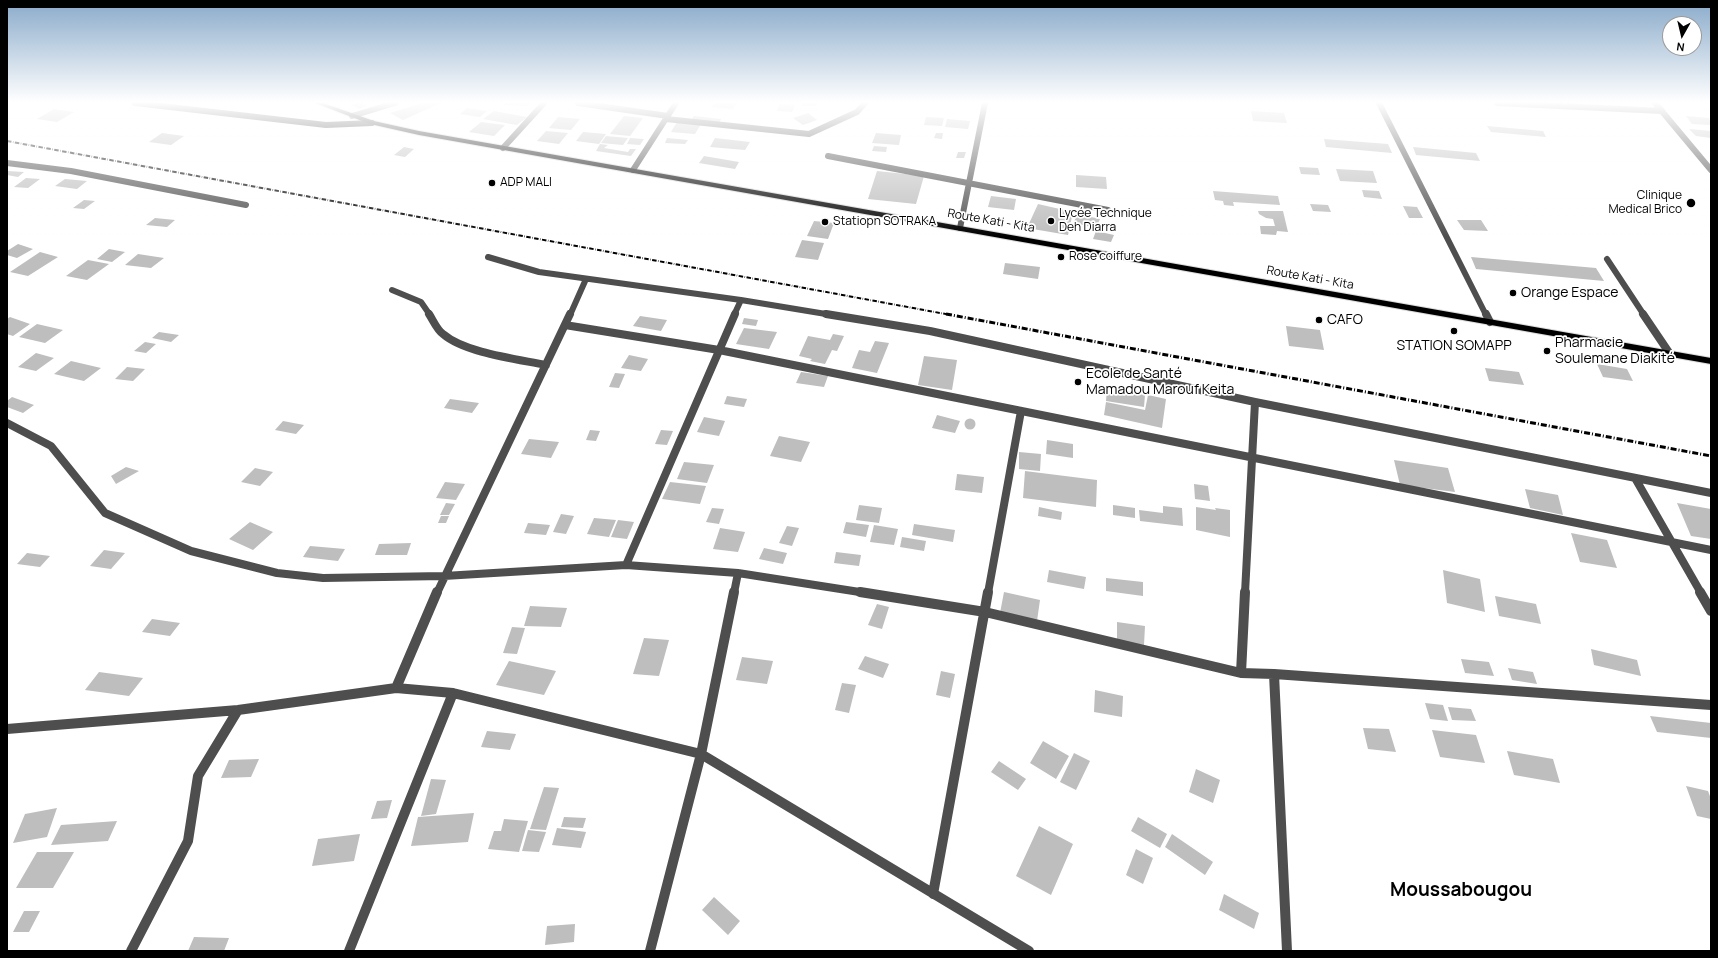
<!DOCTYPE html>
<meta charset="utf-8">
<style>
body{margin:0}
#map{position:relative;width:1718px;height:958px;overflow:hidden;background:#fff;font-family:Manrope,sans-serif}
canvas{display:block}
.frame{position:absolute;inset:0;border:8px solid #000;pointer-events:none}
.north{position:absolute;left:1662px;top:16px;width:40px;height:40px;box-sizing:border-box;background:#fff;border:1px solid #999;border-radius:50%;rotate:188deg;font-size:11px;font-weight:700;line-height:16px;text-align:center;color:#000}
.north::after{content:'';display:block;margin:auto;width:14px;height:18px;background:#000;clip-path:polygon(50% 0,100% 100%,50% 72%,0 100%)}
</style>
<div id="map">
<canvas width="1718" height="958"></canvas>
<div class="frame"></div>
<div class="north">N</div>
</div>
<script>
const g = document.querySelector('canvas').getContext('2d');
g.lineJoin = 'round';
function fill(path, color) { g.fillStyle = color; g.fill(path, 'evenodd'); }
function strokePath(path, color, width, dash) { g.strokeStyle = color; g.lineWidth = width; g.lineCap = dash ? 'butt' : 'round'; g.setLineDash(dash || []); g.stroke(path); }
function drawText(font, color, halo, rows, align = 'center') {
  g.font = font + ' Manrope,sans-serif'; g.lineWidth = 3.5; g.setLineDash([]); g.textBaseline = 'middle'; g.strokeStyle = halo; g.fillStyle = color; for (const [text, x, y, turn = 0] of rows) {
    g.save(); g.translate(x, y); g.rotate((+turn || 0) * Math.PI / 180); g.textAlign = isNaN(turn) ? turn : align; if (halo) g.strokeText(text, 0, 0); g.fillText(text, 0, 0); g.restore();
  }
}
const building = new Path2D(`
 M356 103H358L367 105 360 109 351 105Z
 M422 103H441L403 120 390 113Z
 M506 103H530L527 106 504 105Z
 M715 103H737L733 109 712 107Z
 M802 103H817L816 106H802Z
 M780 104 795 105 792 112 777 111Z
 M467 108 487 111 480 117 460 114Z
 M54 109 74 112 57 122 37 119Z
 M494 111 527 117 517 125 483 119Z
 M1251 111 1284 113 1287 123 1253 121Z
 M808 113 817 120 803 125 793 118Z
 M624 116 643 118 630 136 610 134Z
 M694 116 721 119 719 123 691 120Z
 M1686 116 1709 118 1711 125 1692 124Z
 M558 117 580 119 571 130 549 128Z
 M926 117 944 118 942 126 924 125Z
 M947 119 970 121 968 129 945 127Z
 M481 122 505 125 494 136 469 132Z
 M677 122 701 124 695 134 671 132Z
 M1487 126 1543 131 1546 137 1491 132Z
 M1689 129 1711 131V138L1696 136Z
 M546 131 568 133 559 144 537 141Z
 M583 132 606 134 599 144 576 141Z
 M162 133 184 136 171 145 149 142Z
 M876 133 901 135 899 145 872 143Z
 M936 133H943L942 139 934 138Z
 M606 136 628 138 623 145 601 143Z
 M630 138 644 139 640 145 627 144Z
 M667 138 688 140 685 144 665 143Z
 M715 138 750 142 745 150 710 147Z
 M1324 139 1388 144 1392 153 1326 147Z
 M600 144 608 145 604 148 628 152 630 149H636L631 156 596 151Z
 M874 146 887 147 886 152 872 151Z
 M404 147 414 149 405 157 394 155Z
 M1413 147 1476 153 1480 161 1416 155Z
 M958 152H966L964 158H956Z
 M704 156 739 162 735 169 699 163Z
 M1299 167 1318 168 1320 175 1301 174Z
 M1336 169 1373 171 1377 183 1340 181Z
 M7 171 24 172 18 177 7 175Z
 M877 171 924 176 916 204 868 199Z
 M1076 175 1106 177 1107 189 1076 187Z
 M26 178 40 179 28 188 14 187Z
 M65 179 87 181 77 189 55 186Z
 M1362 190 1379 191 1382 199 1364 197Z
 M1213 191 1278 196 1280 205 1233 202 1234 206 1224 205 1223 201 1215 200Z
 M991 196 1016 199 1014 210 988 207Z
 M84 200 95 201 84 209 73 208Z
 M1038 204 1073 212 1068 235 1027 228Z
 M1310 204 1328 205 1331 212 1313 211Z
 M1403 206 1417 207 1423 218H1409Z
 M1258 211H1283L1288 232 1277 231 1276 235 1261 234 1260 226H1275L1273 219 1266 218 1259 214Z
 M1078 214 1100 219 1096 228 1073 223Z
 M155 218 175 220 167 227 146 225Z
 M1457 220H1481L1488 231 1464 230Z
 M814 221 834 223 828 239 807 236Z
 M1096 231 1114 235 1111 242 1093 239Z
 M802 240 824 243 818 260 795 257Z
 M18 244 33 249 17 258 7 255V251Z
 M109 249 125 252 112 262 97 259Z
 M40 252 58 257 28 276 10 272Z
 M138 254 164 258 151 268 125 265Z
 M1471 257 1596 268 1604 281 1476 269Z
 M88 260 109 264 87 280 66 276Z
 M1005 263 1040 267 1038 279 1003 274Z
 M640 316 667 320 661 331 633 326Z
 M10 317 30 324 13 336 7 334V319Z
 M744 318 758 320 756 326 742 324Z
 M37 324 63 330 45 343 19 337Z
 M1286 326 1320 330 1324 350 1289 346Z
 M744 328 777 332 769 349 736 344Z
 M159 332 179 335 171 342 152 338Z
 M833 334 844 336 837 351 832 350 825 364 810 361 812 359 799 356 808 336 830 340Z
 M875 341 889 343 877 373 852 368 859 350 870 352Z
 M145 342 156 344 146 353 134 351Z
 M36 353 54 358 36 371 18 367Z
 M629 355 648 359 641 371 621 368Z
 M924 356 957 360 952 390 918 385Z
 M71 361 101 368 84 381 54 374Z
 M1597 364 1627 369 1633 381 1603 377Z
 M127 367 145 369 133 381 115 379Z
 M1485 368 1519 372 1524 385 1489 381Z
 M801 372 828 376 824 387 796 383Z
 M615 373 625 374 619 388 609 387Z
 M1107 389 1145 395 1144 407 1106 401Z
 M1148 395 1166 399 1162 428 1104 415 1106 402 1145 410Z
 M727 396 747 399 744 407 724 404Z
 M12 397 34 405 23 413 7 407V401Z
 M450 399 479 403 472 413 444 408Z
 M937 415 960 421 955 433 932 428Z
 M704 417 725 421 719 436 697 432Z
 M964.5 424a5.5 5.5 0 1 1 11 0a5.5 5.5 0 1 1-11 0Z
 M283 421 304 425 296 434 275 430Z
 M590 430 600 431 596 441 586 440Z
 M661 430 673 431 667 445 655 444Z
 M779 436 810 442 801 462 770 456Z
 M529 439 559 442 551 458 521 454Z
 M1047 440 1073 444V458L1046 454Z
 M1019 452 1041 454 1040 471 1019 469Z
 M1394 460 1448 468 1455 492 1400 485Z
 M684 462 714 465 707 483 677 479Z
 M126 467 139 471 116 484 111 476Z
 M255 468 273 472 260 486 241 482Z
 M1025 471 1097 480 1096 507 1023 498Z
 M957 474 984 477 982 493 955 490Z
 M445 482 465 484 456 500 436 498Z
 M670 482 706 486 700 504 662 499Z
 M1194 484 1208 486 1210 501 1195 499Z
 M1525 489 1558 495 1563 515 1530 508Z
 M446 503 455 504 449 515H440Z
 M1677 503 1711 509V539L1691 536Z
 M859 505 882 508 879 523 856 520Z
 M1113 505 1135 508V518L1113 515Z
 M1163 506 1182 508 1183 526 1140 521 1139 510 1163 513Z
 M1039 507 1062 512 1061 520 1038 516Z
 M1196 507 1216 510 1215 508 1230 510V537L1196 530Z
 M712 508 724 509 719 524 706 522Z
 M561 514 574 516 566 534 553 532Z
 M441 516H449L446 523H438Z
 M594 518 616 520 609 537 587 534Z
 M618 520 634 522 627 539 611 537Z
 M250 522 273 532 253 550 229 539Z
 M846 522 869 525 866 537 843 533Z
 M528 523 550 525 546 535 524 533Z
 M914 524 955 530 953 542 912 535Z
 M874 525 898 529 894 545 870 542Z
 M787 526 799 528 792 546 779 543Z
 M720 528 745 532 738 552 713 549Z
 M1571 533 1607 540 1617 568 1580 562Z
 M902 537 926 541 924 551 900 547Z
 M411 543 407 555H375L379 544Z
 M310 546 345 549 338 561 303 557Z
 M764 548 787 553 783 564 759 559Z
 M104 550 125 553 111 569 90 566Z
 M836 552 861 555 859 566 834 563Z
 M27 553 50 556 40 567 17 564Z
 M1049 570 1086 577 1084 589 1047 582Z
 M1443 570 1480 579 1485 612 1447 603Z
 M1106 578 1143 582V596L1106 591Z
 M1004 592 1040 600 1037 621 1000 613Z
 M1495 596 1536 604 1541 624 1499 616Z
 M877 604 889 607 882 629 868 625Z
 M530 606 567 608 561 627 524 626Z
 M152 619 180 623 170 636 142 632Z
 M1117 622 1145 626 1144 645 1117 641Z
 M512 627 525 628 517 654 503 653Z
 M644 638 669 640 659 676 633 674Z
 M1591 649 1637 660 1641 676 1594 665Z
 M865 656 889 664 883 678 858 669Z
 M742 657 773 661 767 684 736 680Z
 M1461 659 1489 662 1494 676 1465 673Z
 M509 661 556 671 544 695 496 685Z
 M1508 668 1533 672 1537 684 1512 680Z
 M941 671 955 674 950 698 936 695Z
 M99 672 143 678 129 696 85 690Z
 M842 683 856 685 849 713 835 710Z
 M1095 690 1123 696 1122 717 1094 712Z
 M1425 703 1443 705 1448 721 1430 719Z
 M1448 707 1471 709 1476 721 1452 720Z
 M1650 716 1711 723V738L1657 732Z
 M1363 728 1389 729 1396 752 1368 749Z
 M1432 730 1476 735 1485 763 1440 757Z
 M487 731 516 734 510 750 481 747Z
 M1043 741 1069 756 1056 779 1030 763Z
 M1507 751 1553 759 1560 783 1514 775Z
 M1074 753 1090 761 1076 790 1060 782Z
 M259 759 251 777 221 778 229 760Z
 M999 761 1026 779 1018 790 991 772Z
 M1196 769 1220 780 1213 803 1189 792Z
 M431 779 446 780 436 814 421 816Z
 M1686 786 1708 791 1711 799V819L1697 816Z
 M544 787 559 788 546 830 530 829Z
 M392 800 387 818 371 819 377 801Z
 M57 808 47 837 13 843 25 814Z
 M474 813 468 842 411 846 418 817Z
 M564 817 586 818 583 828 561 827Z
 M1138 817 1167 834 1160 848 1131 831Z
 M504 819 528 821 519 852 488 849 494 831H501Z
 M117 821 108 841 51 845 61 825Z
 M1039 826 1073 844 1051 895 1016 876Z
 M557 828 586 832 581 848 552 845Z
 M528 830 546 832 539 852 522 851Z
 M360 834 354 861 312 866 318 839Z
 M1172 834 1213 862 1205 875 1165 847Z
 M1136 849 1153 858 1143 884 1126 875Z
 M37 852H74L53 888H16Z
 M1224 894 1259 913 1254 929 1219 910Z
 M714 897 740 921 728 935 702 910Z
 M24 911H40L29 932H13Z
 M575 924 574 942 545 945 547 926Z
 M194 937 229 938 224 951H188Z`);
const streetFar2 = new Path2D(`
 M578 103 668 116
 M1379 103 1486 315
 M1497 103 1662 111
 M1655 103 1711 170
 M352 116 395 103
 M666 119 809 134 857 112 865 103
 M503 148 544 103
 M828 156 1108 210
 M7 163 71 171 246 205
 M633 170 676 103
 M960 228 985 103
 M488 257 539 272 741 300
 M1607 259 1644 315
 M392 290 421 302 430 315
 M570 315 586 279
 M734 315 741 300 832 315`);
const streetFar1 = new Path2D(`
 M429 314C433 320 437 330 443 334 465 353 517 359 546 365
 M826 314 930 331 1255 402 1711 493
 M1486 314 1490 322
 M1643 314 1670 354
 M565 325 719 350 1711 550
 M7 423 51 446 105 513 191 551 277 573 323 578 444 576 626 565 738 573 866 593
 M1635 478 1701 593
 M626 565 735 314
 M437 593 570 314
 M734 593 738 573
 M988 593 1021 411
 M1245 593 1255 402`);
const street = new Path2D(`
 M860 592 985 612 1241 673 1274 674 1711 705
 M1700 592 1711 611
 M1241 673 1245 592
 M1274 674 1287 951
 M396 688 437 592
 M7 729 238 710 396 688 453 693 701 754 1029 951
 M933 894 988 592
 M131 951 188 841 198 776 238 710
 M349 951 453 693
 M650 951 701 754 734 592`);
const secondary = new Path2D(`
 M135 103 326 125 372 123`);
const primary = new Path2D(`
 M315 103H323L374 121 419 131 1711 358V364L419 135 370 124Z`);
const railFar1 = new Path2D(`
 M7 141 951 315`);
const rail = new Path2D(`
 M946 314 1711 456`);
const markers = [
 [492,183,4,"#000"],
 [1691,203,5,"#000"],
 [1051,221,4,"#000"],
 [825,222,4,"#000"],
 [1061,257,4,"#000"],
 [1513,293,4,"#000"],
 [1319,320,4,"#000"],
 [1454,331,4,"#000"],
 [1547,351,4,"#000"],
 [1078,382,4,"#000"]
];
const farPoinames = [
 ["ADP MALI",500,183],
 ["Clinique",1682,196,"right"],
 ["Medical Brico",1682,210,"right"],
 ["Lycée Technique",1059,214],
 ["Deh Diarra",1059,228],
 ["Statiopn SOTRAKA",833,222],
 ["Rose coiffure",1069,257]
];
const farStreetnames = [
 ["Route Kati - Kita",991,221,10],
 ["Route Kati - Kita",1310,278,10]
];
const poiNames = [
 ["Orange Espace",1521,293],
 ["CAFO",1327,320],
 ["Pharmacie",1555,343],
 ["Soulemane Diakité",1555,359],
 ["STATION SOMAPP",1454,346,"center"],
 ["Ecole de Santé",1086,374],
 ["Mamadou Marouf Keita",1086,390]
];
const nearQuarternames = [
 ["Moussabougou",1461,891]
];
fill(building, '#bebebe');
strokePath(primary, '#dbdbdb', 2);
strokePath(streetFar2, '#4e4e4e', 6);
strokePath(streetFar1, '#4e4e4e', 8);
strokePath(street, '#4e4e4e', 10);
strokePath(secondary, '#1b1b1b', 6);
fill(primary, '#000');
strokePath(railFar1, '#000', 2, [4.5, 1.5, 0.5, 1.5]);
strokePath(rail, '#000', 3, [6, 2, 1, 2]);
const sky = g.createLinearGradient(0, 0, 0, 237);
sky.addColorStop(0, '#89aaca');
sky.addColorStop(0.43, '#fff');
sky.addColorStop(1, '#ffffff00');
g.fillStyle = sky;
g.fillRect(0, 0, 1718, 237);
for (const [x, y, r, color] of markers) { const dot = new Path2D(); dot.arc(x, y, r, 0, 2 * Math.PI); g.fillStyle = color; g.fill(dot); strokePath(dot, '#fff', 1.5); }
drawText('12px', '#000', '#fff', farPoinames, 'left');
drawText('12px', '#000', '#fff', farStreetnames);
drawText('14px', '#000', '#fff', poiNames, 'left');
drawText('bold 19px', '#000', '#fff', nearQuarternames);
</script>
